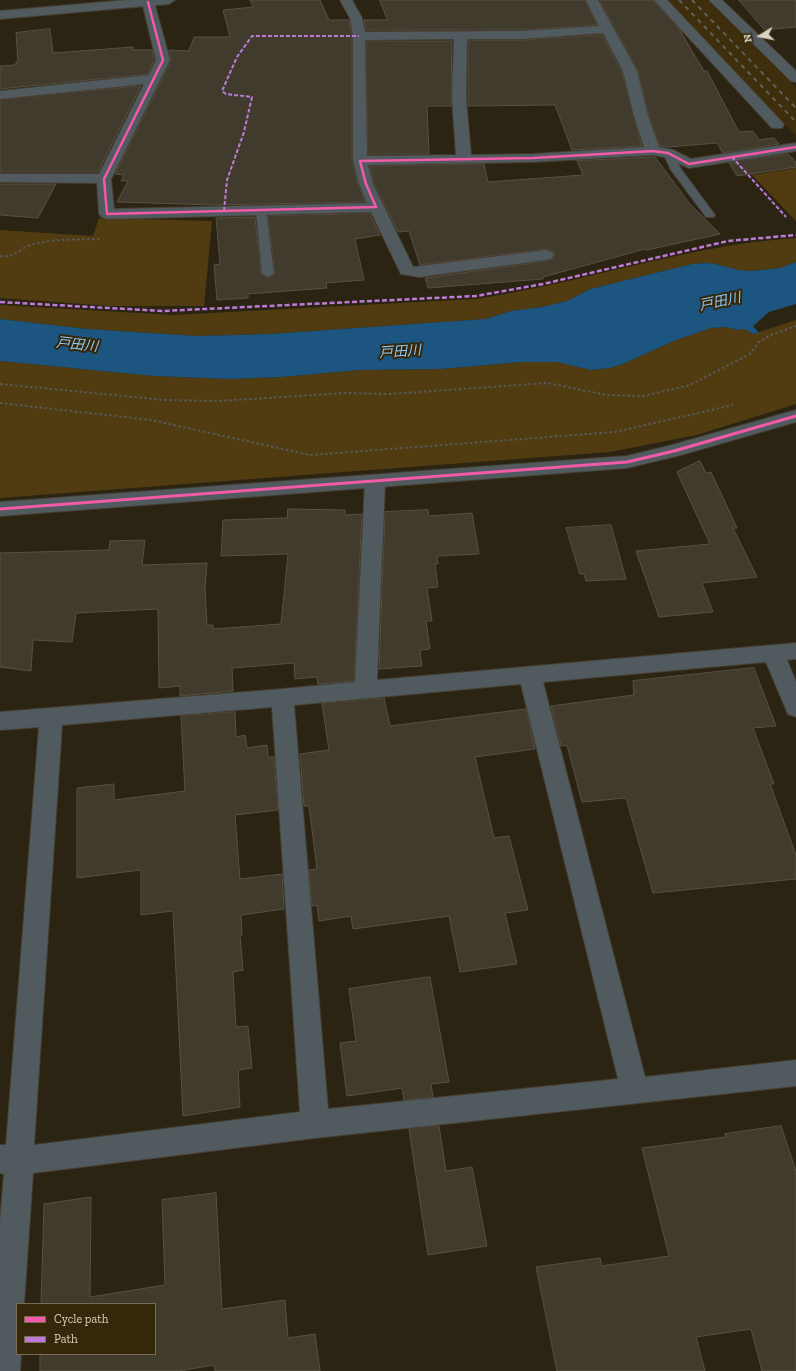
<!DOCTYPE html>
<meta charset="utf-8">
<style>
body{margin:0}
#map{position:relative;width:796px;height:1371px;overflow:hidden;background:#2b2413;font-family:"Zilla Slab",serif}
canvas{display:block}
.legend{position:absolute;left:16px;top:1303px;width:140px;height:52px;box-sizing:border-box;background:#352709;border:1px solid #776b53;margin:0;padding:5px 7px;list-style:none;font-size:12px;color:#dad1c1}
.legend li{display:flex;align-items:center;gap:8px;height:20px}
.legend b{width:20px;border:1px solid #776b53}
.north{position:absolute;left:740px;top:16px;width:40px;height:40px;-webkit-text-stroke:3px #352709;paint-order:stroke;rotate:260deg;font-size:11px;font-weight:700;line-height:16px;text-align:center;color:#dad1c1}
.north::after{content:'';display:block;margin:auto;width:14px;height:18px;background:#dad1c1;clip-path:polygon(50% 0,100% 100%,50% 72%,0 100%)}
</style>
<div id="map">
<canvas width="796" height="1371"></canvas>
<ul class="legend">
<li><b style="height:5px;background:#f35aa7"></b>Cycle path</li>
<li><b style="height:5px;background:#bd7bd9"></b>Path</li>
</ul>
<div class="north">N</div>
</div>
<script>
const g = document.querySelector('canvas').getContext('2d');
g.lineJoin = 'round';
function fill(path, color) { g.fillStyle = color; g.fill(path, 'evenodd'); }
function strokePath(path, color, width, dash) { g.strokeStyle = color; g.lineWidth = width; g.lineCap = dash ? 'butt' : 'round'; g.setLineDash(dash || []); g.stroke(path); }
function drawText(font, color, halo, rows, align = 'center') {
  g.font = font + ' "Zilla Slab","Noto Sans JP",serif'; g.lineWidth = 4; g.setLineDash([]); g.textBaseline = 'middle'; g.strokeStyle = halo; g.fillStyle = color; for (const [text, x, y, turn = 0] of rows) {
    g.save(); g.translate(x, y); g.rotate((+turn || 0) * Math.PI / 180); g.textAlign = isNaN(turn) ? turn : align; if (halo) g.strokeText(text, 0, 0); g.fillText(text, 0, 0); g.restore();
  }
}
const built = new Path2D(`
 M666 0H707L796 87V136Z`);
const green = new Path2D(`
 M796 168V221L752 175Z
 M99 218 212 221 204 306H111L0 298V230L93 236Z
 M796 238V262L780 268 749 271 739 270 711 263 692 264 590 289 567 301 542 307 511 311 486 319 270 334 198 336 87 329 0 319V305L173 315 476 299C583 283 687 245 796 238Z
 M796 320V404L697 435 610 452 0 498V361L154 376 229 379 282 377 359 370 441 369 521 362H557L592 370 610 368 623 364 676 340 711 328 726 327 738 330 745 329 753 334Z`);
const water = new Path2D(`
 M796 262V304L769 312 753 326 759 333 753 334 745 329 738 330 726 327 711 328 676 340 623 364 610 368 591 370 557 362H521L441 369 359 370 282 377 229 379 154 376 0 361V319L87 329 198 336 270 334 486 319 511 311 542 307 567 301 590 289 692 264 711 263 739 270 750 271 780 268Z`);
const building = new Path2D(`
 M250 0H320L329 20H349L352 36V161L358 184 365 202 214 205 117 202 128 181H121L124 175 115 174 171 61 169 50 189 51 194 37H230L223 10 253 7Z
 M380 0H585L597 25 522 30H366L364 20H387Z
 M600 0H653L679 29 704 71H707L739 132 753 131 759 140 774 138 779 144 723 153 717 143 668 147 660 146 649 116 638 71Z
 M739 0H796V27L765 30Z
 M50 29 53 53 133 47V50H152L154 60 148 74 0 89V66L16 65V62H18L16 33Z
 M602 35 622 72 642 146 572 150 555 105 468 106V40H522Z
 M367 41H452L451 106H427L429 154H368Z
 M141 86 98 172H0V100Z
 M788 154 796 162V167L737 176 729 163Z
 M653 157H655L690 204 720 234 647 250 645 249 543 277V279L428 288 425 278 546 261 553 259 555 254 552 251 546 249 420 265 409 231 398 232 374 183 370 166 484 164 488 182 583 175 577 161Z
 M0 184H56L38 218 0 215Z
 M370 214 380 235 355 239 364 280 326 283 327 288 248 294V298L217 300 214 265 220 264 216 218 255 217 261 274 269 278 275 274 268 216Z
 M700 461 706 473 711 472 737 528H733L757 577 702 583 713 612 659 617 636 551 710 544 677 472Z
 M288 509 345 510V515L362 514 354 681 318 684 317 677 295 679 294 663 232 668 233 691 180 696V686L159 688 158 609 76 613 72 642 33 640 31 671 0 667V553L109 550 110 541 145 540 142 565 207 563 205 589 207 625H213V629L281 624 288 554 221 556 223 520 287 518Z
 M428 510 429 516 472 513 479 554 437 556 438 564H435L438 587 427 588 432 621H426L430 649 420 650 422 666 379 669 385 512Z
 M611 525 626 579 586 581 584 574H580L566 528Z
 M754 668 776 726 753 728 774 784H770L796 855V879L653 893 626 798 582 802 567 745 561 746 551 706 634 695 633 681Z
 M384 698 390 726 526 709 535 749 475 757 494 838 509 836 528 910 505 913 517 964 460 972 449 916 353 929 351 916 319 921 317 905 312 906 309 870 317 869 309 806H304L300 754 329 750 322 704Z
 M235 712 236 737 245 735 247 748 267 745 268 757H274L278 810 235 815 240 879 282 874 284 909 241 915 242 935 240 936 243 970 233 972 236 1027 248 1026 252 1068 238 1070 240 1107 183 1116 173 911 141 915V870L77 878V788L114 784V800L185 791 181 716Z
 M430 977 449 1082 431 1084 433 1097 404 1100 402 1088 347 1096 340 1043 356 1041 349 989Z
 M439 1126 446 1171 472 1167 487 1246 428 1255 409 1129Z
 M781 1126 796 1171V1371H762L751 1329 696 1337 705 1371H557L536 1267 600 1258 602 1266 669 1256 642 1148 726 1137 725 1134Z
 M216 1193 222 1309 285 1300 288 1338 315 1334 320 1371H215L214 1365 178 1371H40V1354H155V1304H41L44 1204 91 1197 90 1297 165 1285 162 1200Z`);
const path = new Path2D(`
 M0 256C11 258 16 252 26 247 45 238 79 240 100 239
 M0 384 165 400 218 401 346 393 391 394 547 383 607 395 644 396 690 385 750 354 759 342 771 335 796 326
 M0 403 151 420 310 455 615 432 733 405`);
const service = new Path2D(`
 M668 150 671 151 681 169 715 215 714 217H706L671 170 663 153Z
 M261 207 266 210 274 274 268 277 262 274 256 210Z`);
const minor = new Path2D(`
 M143 0H153L154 2 170 60 111 179 114 209 367 203 359 184 353 161V36L350 18 340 0H352L362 18 365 32 522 31 599 26 586 0H598L637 71 648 116 659 147 673 150 691 159 796 143V151L689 168 664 157 653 155 533 162 368 165 373 184 413 267 546 250 552 252 554 255 552 258 546 260 419 277 401 274 371 212 107 219 102 217 99 214 97 183 0 182V174H99L144 84 0 99V91L149 75 156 60 142 2ZM603 33 623 71 634 116 644 147 533 154 471 155 466 98 467 39H522ZM454 39 452 98 456 155 367 156 365 40Z
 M654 0H667L782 122 784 125 782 128H772Z
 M709 0H722L796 71V82L791 81Z
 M375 476 382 477 385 482 377 680 796 643V659L787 660 796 682V717L788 714 766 662 543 682 645 1077 796 1060V1086L315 1138 33 1173 24 1304H17V1354H21L20 1371H0V1221L4 1174 0 1173V1145H6L39 727 0 730V712L282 689 355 682 365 482 368 477ZM521 684 618 1079 328 1109 294 705ZM272 707 300 1112 34 1145 62 725Z`);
const tertiary = new Path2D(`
 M127 0H175L169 4 0 19V11Z
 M796 410V422L681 455 627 468 0 516V502L627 456 672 445Z`);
const rail = new Path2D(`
 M679 0 796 122
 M692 0 796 108`);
const quietFar1 = new Path2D(`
 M732 157 786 217
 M224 211 227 180 244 132 252 97 226 94 222 91 237 57 252 36H359`);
const quiet = new Path2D(`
 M0 302 163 311 476 296 543 284 728 241 796 235`);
const cyclewayFar1 = new Path2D(`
 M148 2 163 60 104 179 107 214 376 207 366 184 360 161 533 158 653 151 668 153 689 164 796 147`);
const cycleway = new Path2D(`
 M0 509 627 462 674 451 796 416`);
const farWaternames = [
 ["戸田川",720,302,-12],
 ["戸田川",77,345,6],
 ["戸田川",400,352,-4]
];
fill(built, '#3f2e0b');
fill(green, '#513c11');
fill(water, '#1c5580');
fill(building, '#403b2d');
strokePath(building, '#585143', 1);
strokePath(service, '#453f31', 2);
strokePath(minor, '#453f31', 2);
strokePath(tertiary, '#453f31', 2);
strokePath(path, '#565a5a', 2, [2.5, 2.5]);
fill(service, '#515a5f');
fill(minor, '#515a5f');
fill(tertiary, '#515a5f');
strokePath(rail, '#5e605e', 2, [4.5, 4.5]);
strokePath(quietFar1, '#bd7bd9', 2, [4, 2]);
strokePath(quiet, '#bd7bd9', 2.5, [5, 2.5]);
strokePath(cyclewayFar1, '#f35aa7', 2.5);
strokePath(cycleway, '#f35aa7', 3);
drawText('italic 14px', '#8ec7fb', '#352709', farWaternames);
</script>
